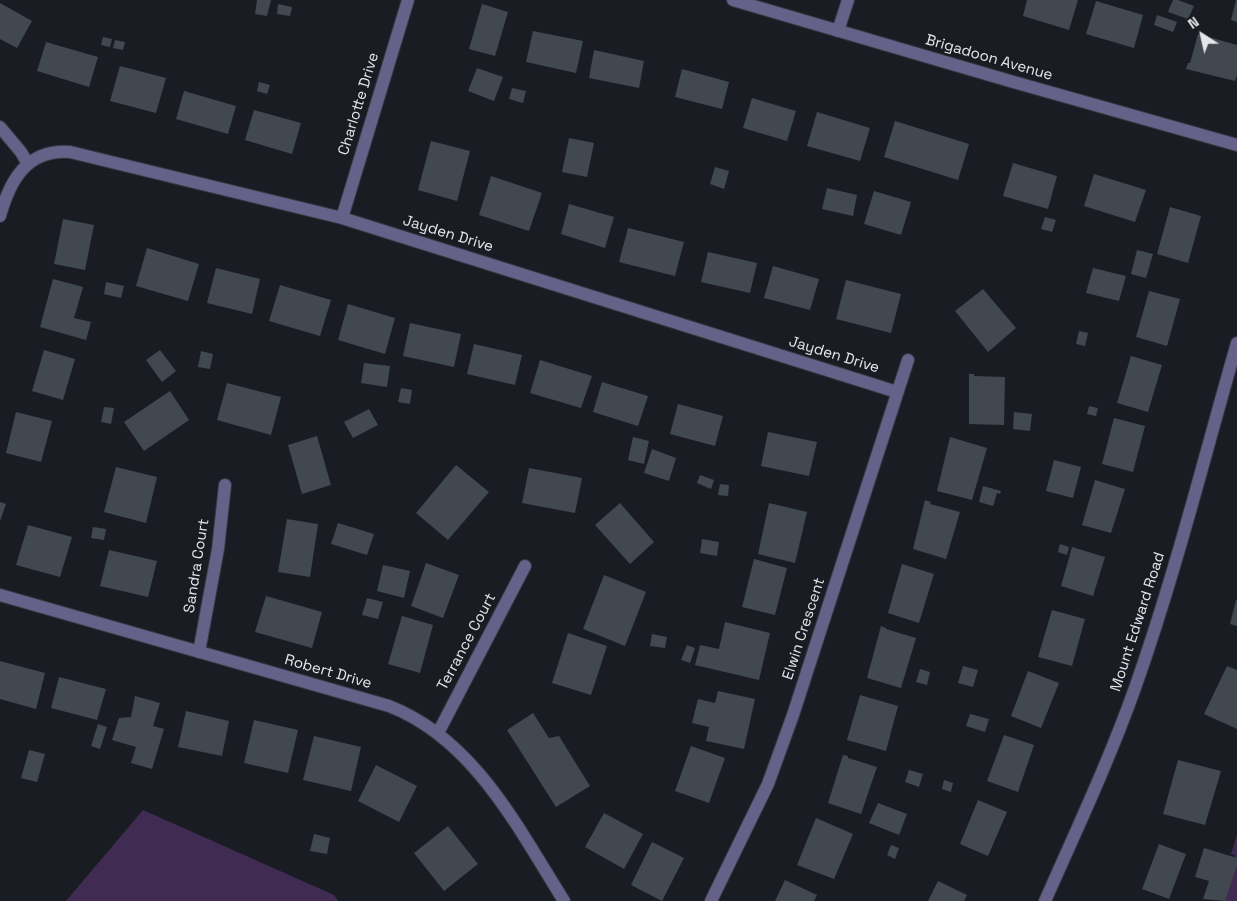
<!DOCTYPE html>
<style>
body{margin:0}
#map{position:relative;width:1237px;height:901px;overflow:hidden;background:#1a1c24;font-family:"Space Grotesk",sans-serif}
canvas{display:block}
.north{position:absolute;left:1177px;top:10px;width:50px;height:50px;-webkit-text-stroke:4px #1a1c24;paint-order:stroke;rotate:325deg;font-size:14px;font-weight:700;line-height:20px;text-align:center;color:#e4e6eb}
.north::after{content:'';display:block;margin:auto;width:18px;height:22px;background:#e4e6eb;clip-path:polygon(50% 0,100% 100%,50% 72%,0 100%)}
</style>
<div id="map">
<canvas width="1237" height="901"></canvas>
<div class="north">N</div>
</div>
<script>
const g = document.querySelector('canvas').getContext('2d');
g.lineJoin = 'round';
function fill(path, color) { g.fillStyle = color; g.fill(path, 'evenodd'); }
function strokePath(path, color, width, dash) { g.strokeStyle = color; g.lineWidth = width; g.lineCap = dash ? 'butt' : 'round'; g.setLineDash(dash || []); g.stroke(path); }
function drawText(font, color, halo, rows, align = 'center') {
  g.font = font + ' "Space Grotesk",sans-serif'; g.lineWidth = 4; g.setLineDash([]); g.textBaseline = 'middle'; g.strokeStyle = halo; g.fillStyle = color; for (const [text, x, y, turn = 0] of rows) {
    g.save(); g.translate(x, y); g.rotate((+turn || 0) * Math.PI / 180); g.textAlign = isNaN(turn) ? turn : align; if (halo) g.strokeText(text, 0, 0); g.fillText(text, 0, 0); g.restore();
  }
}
const green = new Path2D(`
 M143 810 334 895 338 901H66Z
 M1237 835V901H1222L1235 855 1231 854Z`);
const building = new Path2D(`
 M257 0H271L267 16 255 14Z
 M1027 0H1078L1069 30 1023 16Z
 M1173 0H1178L1194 6 1188 19 1168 12Z
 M1236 0H1237V22L1231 20Z
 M1096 1 1143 15 1134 48 1086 34Z
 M0 3 32 21 17 48 0 39Z
 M278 4 292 7 290 16 277 14Z
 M482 4 508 12 495 56 469 49Z
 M1157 15 1177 22 1173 32 1154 25Z
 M533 31 583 41 576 73 526 62Z
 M1198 34 1237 45V75L1235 81 1186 69 1188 63H1190Z
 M103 37 112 39 110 47 101 45Z
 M115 40 125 42 123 50 113 48Z
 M46 42 98 57 89 87 37 71Z
 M594 50 644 61 639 88 589 78Z
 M120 66 166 78 156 113 110 101Z
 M477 68 503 77 494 101 468 91Z
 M682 69 729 82 722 109 675 97Z
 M259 82 270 85 267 94 257 91Z
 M512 88 526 91 523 103 509 99Z
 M184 91 236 106 228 134 176 119Z
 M752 98 796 111 787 141 743 128Z
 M254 110 301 123 292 154 245 140Z
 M817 112 870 128 860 161 807 146Z
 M895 121 969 144 958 180 884 157Z
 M569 138 594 143 587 177 562 172Z
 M431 141 470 151 457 201 418 190Z
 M1013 163 1057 176 1048 209 1003 196Z
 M715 167 729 171 724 189 710 184Z
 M1094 174 1146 190 1135 222 1084 206Z
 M491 176 542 193 529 231 479 215Z
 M827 188 857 195 853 216 822 209Z
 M874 191 911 202 901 235 864 224Z
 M569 204 614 217 605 248 561 234Z
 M1170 207 1201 216 1188 263 1157 254Z
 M1045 217 1056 220 1052 232 1041 229Z
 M63 219 94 225 85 270 54 264Z
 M628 228 684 242 675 276 619 262Z
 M147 248 199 264 188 301 136 286Z
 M1137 250 1153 254 1146 278 1131 274Z
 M708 252 757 263 750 293 701 282Z
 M773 266 819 279 810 310 764 298Z
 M216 268 260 279 252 314 207 303Z
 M1093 268 1126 276 1119 301 1086 293Z
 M53 279 83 287 74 318 91 322 86 340 40 327Z
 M846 280 901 294 891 333 836 319Z
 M106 282 124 286 121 298 104 294Z
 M280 285 331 300 320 336 269 321Z
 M983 289 1016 328 988 352 955 311Z
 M1149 291 1180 299 1167 346 1136 337Z
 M348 304 395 318 385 354 338 340Z
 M410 323 461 334 454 367 403 356Z
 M1079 331 1088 333 1085 346 1076 344Z
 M474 344 522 355 515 385 467 374Z
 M44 350 75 359 63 400 32 391Z
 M160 350 176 371 162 382 146 360Z
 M201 351 213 354 210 369 198 367Z
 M1131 356 1162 365 1148 412 1117 403Z
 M540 360 592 376 581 408 530 393Z
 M364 363 390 366 387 387 361 383Z
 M969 374H974V376L1005 377 1004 425 969 424Z
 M602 382 648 396 638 426 593 412Z
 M227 383 281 397 271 435 217 420Z
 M401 388 412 390 410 404 398 402Z
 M170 391 189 420 144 451 124 422Z
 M678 404 723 416 715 446 670 434Z
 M1089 406 1098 408 1096 416 1087 414Z
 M104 407 114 408 111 424 101 422Z
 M369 409 378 425 353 438 344 422Z
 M16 412 52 421 41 462 6 453Z
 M1014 412 1032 414 1030 431 1013 429Z
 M1114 418 1145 426 1133 472 1102 464Z
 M768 432 817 442 809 476 761 466Z
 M317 436 331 485 302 494 288 445Z
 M633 437 649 441 644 464 628 460Z
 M950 437 987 448 972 500 937 491Z
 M652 449 676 458 669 481 644 473Z
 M1054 460 1081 467 1073 498 1046 491Z
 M456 465 489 492 448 540 416 513Z
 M116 467 157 477 146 523 104 512Z
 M529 468 582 478 575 513 522 503Z
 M700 475 714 480 711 489 697 483Z
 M1095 480 1125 489 1111 533 1082 525Z
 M720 484 729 485 728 496 718 495Z
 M983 486 1001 491 1000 494 997 493 993 506 979 502Z
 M925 500 931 502 930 504 960 512 946 559 913 549Z
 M0 502 6 504 0 521Z
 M620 503 654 542 630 564 595 525Z
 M769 503 807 512 795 563 758 554Z
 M287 519 318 524 310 577 278 572Z
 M338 523 374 534 367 555 331 544Z
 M28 525 72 537 60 577 16 565Z
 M93 527 106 529 104 540 91 538Z
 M702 539 719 542 717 556 700 553Z
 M1060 544 1069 547 1067 555 1058 552Z
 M1072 547 1105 557 1093 596 1061 586Z
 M109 550 157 561 148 597 100 586Z
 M754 559 787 568 775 615 742 607Z
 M426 563 459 575 443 618 411 606Z
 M902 564 934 574 919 623 888 613Z
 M383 565 410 571 404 598 377 591Z
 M604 575 646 592 625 646 583 629Z
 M266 596 322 612 312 648 255 632Z
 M367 598 383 602 378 619 362 615Z
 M1236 600H1237V626L1230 624Z
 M1052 610 1085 619 1072 666 1038 657Z
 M402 616 433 625 420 673 388 664Z
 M725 622 770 633 759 680 695 665 700 645 719 649Z
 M881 626 886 628V629L916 638 901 688 867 678Z
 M568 633 607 646 591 695 552 683Z
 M652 634 667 637 665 648 650 646Z
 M687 645 695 648 690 663 681 660Z
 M0 661 45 673 36 709 0 699Z
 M963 666 978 670 973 687 958 683Z
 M1227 666 1237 670V729L1204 714Z
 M920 669 930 672 927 685 916 682Z
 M1028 671 1059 683 1041 728 1011 716Z
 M59 677 106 689 97 720 51 708Z
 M718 691 755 699 744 749 706 741 709 727 692 723 698 699 715 703Z
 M860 695 898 706 886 751 847 740Z
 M135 696 160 703 153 726 164 729 152 769 131 763 136 747 112 740 119 718 131 717Z
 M186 711 229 721 222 756 178 747Z
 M533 713 549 738 559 736 590 786 556 807 507 730Z
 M970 714 989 719 985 732 966 726Z
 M254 720 298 730 288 773 244 763Z
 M98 724 107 727 100 749 91 746Z
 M1004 735 1034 745 1018 792 987 781Z
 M314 736 361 747 351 791 303 780Z
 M691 746 725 758 709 803 675 791Z
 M29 750 45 754 37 782 21 778Z
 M843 755 848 756V758L877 767 861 814 828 803Z
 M1178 760 1221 771 1205 825 1163 814Z
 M376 765 417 786 399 822 358 801Z
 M909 770 923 774 919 787 905 782Z
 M944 780 953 783 951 792 942 789Z
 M978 800 1007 812 988 856 960 844Z
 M878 803 907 814 899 835 869 823Z
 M604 813 643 834 624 869 585 847Z
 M816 818 853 834 834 879 797 865Z
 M448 826 478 864 444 891 414 853Z
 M314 834 330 838 327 854 310 851Z
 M652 842 684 858 662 901 631 885Z
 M1159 844 1186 854 1169 899 1142 889Z
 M891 845 899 848 895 859 887 855Z
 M1204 848 1237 858V865L1225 901 1203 899 1209 881 1195 877Z
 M785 880 817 895 814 901H775Z
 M938 881 967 895 964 901H928Z`);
const minor = new Path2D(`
 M733 0 1010 81 1237 145
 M838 31 848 0
 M0 127 21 152 28 164
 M0 216C10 180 27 149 70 152L342 218 897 392
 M342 218 408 0
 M0 595 389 706C474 739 518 828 564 901
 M199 652 218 549 225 485
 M438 733 525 566
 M711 901 768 784 793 715 908 360
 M1045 901C1076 831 1109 761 1135 688 1175 575 1204 458 1237 343`);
const streetNames = [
 ["Brigadoon Avenue",989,58,16],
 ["Charlotte Drive",359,104,-73],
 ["Jayden Drive",448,234,17],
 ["Jayden Drive",834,355,17],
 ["Sandra Court",197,566,-81],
 ["Mount Edward Road",1138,622,-72],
 ["Elwin Crescent",804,629,-72],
 ["Terrance Court",467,642,-62],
 ["Robert Drive",328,672,16]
];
fill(green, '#402b52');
fill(building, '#42484f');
strokePath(minor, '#363840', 14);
strokePath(minor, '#656188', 12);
drawText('15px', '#e4e6eb', '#1a1c24', streetNames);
</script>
